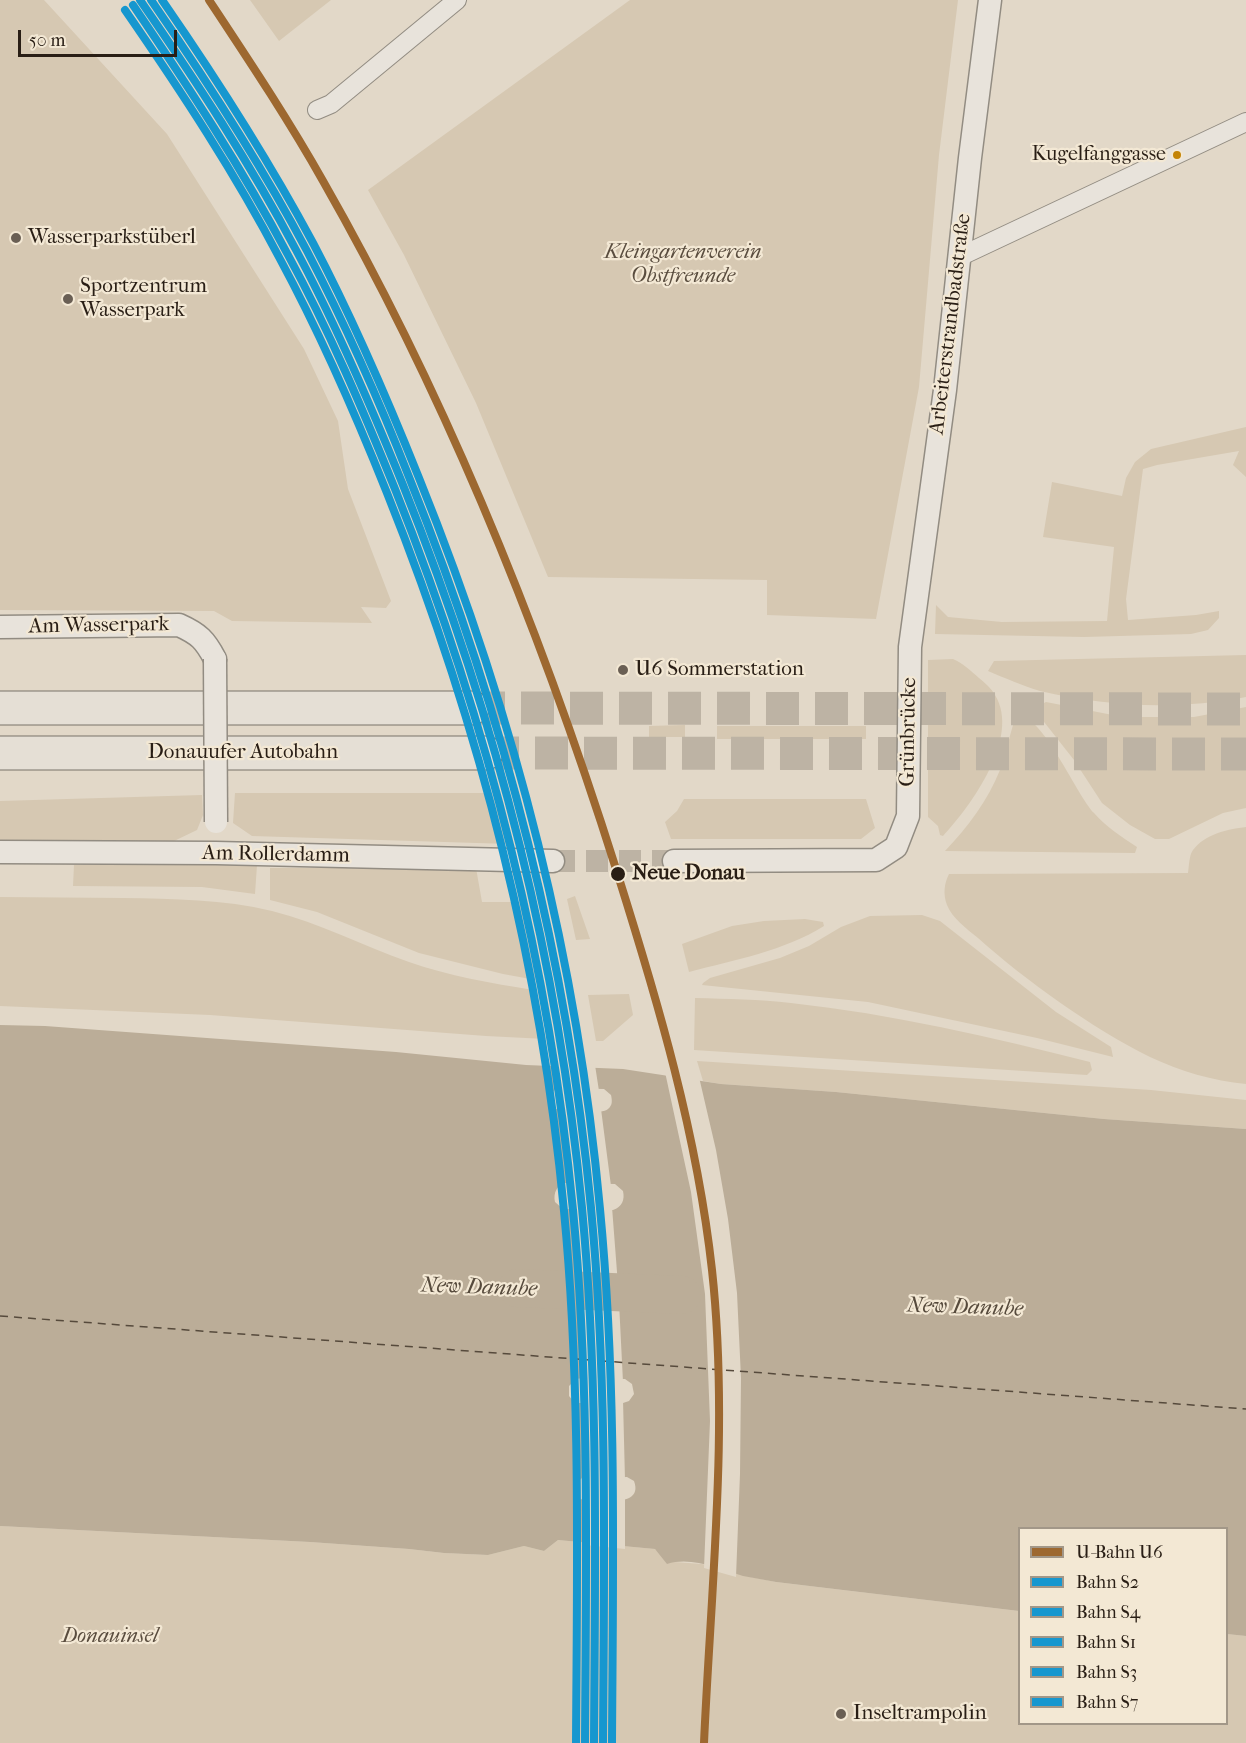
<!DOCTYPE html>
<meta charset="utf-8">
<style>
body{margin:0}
#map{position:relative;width:1246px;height:1743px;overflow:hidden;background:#e2d8c8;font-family:"IM FELL French Canon",serif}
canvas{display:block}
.legend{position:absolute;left:1018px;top:1527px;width:210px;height:198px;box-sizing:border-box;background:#f3e8d4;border:2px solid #a29788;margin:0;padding:8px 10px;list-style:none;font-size:18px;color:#291e15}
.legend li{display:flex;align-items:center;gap:12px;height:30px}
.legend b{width:30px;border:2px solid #a29788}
.scale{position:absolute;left:18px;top:30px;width:159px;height:27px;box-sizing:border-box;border:3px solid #291e15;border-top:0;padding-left:8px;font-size:18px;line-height:21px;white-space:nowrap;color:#291e15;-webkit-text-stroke:4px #f3e8d4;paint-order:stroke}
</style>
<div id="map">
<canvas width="1246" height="1743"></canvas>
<ul class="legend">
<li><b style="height:8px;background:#9d6830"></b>U-Bahn U6</li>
<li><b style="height:8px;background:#1697cf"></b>Bahn S2</li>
<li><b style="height:8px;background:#1697cf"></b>Bahn S4</li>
<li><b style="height:8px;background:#1697cf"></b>Bahn S1</li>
<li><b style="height:8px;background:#1697cf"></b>Bahn S3</li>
<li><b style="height:8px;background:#1697cf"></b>Bahn S7</li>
</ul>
<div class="scale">50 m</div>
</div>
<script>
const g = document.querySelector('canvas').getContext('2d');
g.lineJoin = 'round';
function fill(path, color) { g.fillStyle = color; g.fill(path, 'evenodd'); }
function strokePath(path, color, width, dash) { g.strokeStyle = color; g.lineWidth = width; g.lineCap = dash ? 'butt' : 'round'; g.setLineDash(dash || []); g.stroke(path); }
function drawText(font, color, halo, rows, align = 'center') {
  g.font = font + ' "IM FELL French Canon",serif'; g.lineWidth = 4.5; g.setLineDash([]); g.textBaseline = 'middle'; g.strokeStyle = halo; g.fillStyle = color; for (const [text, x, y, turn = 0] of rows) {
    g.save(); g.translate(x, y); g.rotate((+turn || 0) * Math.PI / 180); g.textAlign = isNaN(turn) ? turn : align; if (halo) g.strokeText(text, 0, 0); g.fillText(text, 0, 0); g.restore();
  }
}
const green = new Path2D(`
 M0 0H44L167 134 304 349 338 421 348 489 391 601 386 608 361 607 372 623 232 621 214 611 0 610Z
 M250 0H331L279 41Z
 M630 0H958L939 155 919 387 876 619 767 615V580L548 577 476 403 404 255 368 190Z
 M1246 427V477L1233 465 1239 451 1157 465 1143 469 1126 599 1128 620 1196 615 1219 611V618L1208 630 1191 634 1084 637 935 634 936 605 948 617 1002 622 1107 621 1114 547 1043 537 1052 482 1122 496 1126 478 1135 462 1151 449Z
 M1246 655V697C1178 710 1108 707 1040 691 1023 686 1005 678 988 671L994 661Z
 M953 659C963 663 971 671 979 678 985 683 991 688 995 695 1021 737 971 806 943 836L940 835 938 826 928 817V660Z
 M1046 702 1123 717H1194L1246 707V808L1223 813 1169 839H1155L1130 825 1102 803 1074 760 1037 713 1036 707Z
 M1024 718C1046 723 1077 795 1094 813 1106 827 1122 837 1137 847L1135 853 945 851C968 827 988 800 1000 770 1005 755 1009 739 1013 725L1018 720Z
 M685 725V737H649V726Z
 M717 726H866V739H717Z
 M235 793H492L509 844 252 836 233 823Z
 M202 795 203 815 197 830 172 842 0 840V801Z
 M684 799H866L875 828 861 839H671L665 822 677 811Z
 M1246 827V1084C1213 1081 1180 1071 1150 1057 1093 1029 1025 980 978 938 967 929 952 918 947 905 943 894 944 884 949 874L1188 873C1189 867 1189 855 1193 850 1205 834 1228 829 1246 827Z
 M74 865H257L255 894 202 887 73 886Z
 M270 868H476L482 902H520L536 980 503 974 419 953 317 912 270 900Z
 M575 896 590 939 576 940 567 899Z
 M0 897C41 897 82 898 123 898 174 899 223 899 272 911 320 923 363 946 409 962 449 976 491 983 533 990L546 1039 486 1036 210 1015 0 1006Z
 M922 915 940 921 1056 1012 1111 1047 1113 1057 1037 1038 868 1002 702 985 703 983 710 978 780 958 809 946 841 927 870 916Z
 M805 919 823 922 824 926C784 951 734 960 689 972L682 944 732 926 764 921Z
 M629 994 633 1015 603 1041H596L588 995Z
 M695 998C727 999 759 999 791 1003 892 1014 991 1037 1090 1062L1092 1070 1087 1075 694 1050Z
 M697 1061 1151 1090 1246 1100V1129L1104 1119 836 1092 721 1084 703 1081Z
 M0 1526 310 1542 409 1549 444 1553 488 1555 524 1546 544 1551 558 1540 655 1549 674 1562 702 1564 746 1576 776 1582 1019 1611 1020 1724H1226L1227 1634 1246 1636V1743H0Z`);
const water = new Path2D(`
 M0 1025 45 1026 396 1052 526 1065 623 1069 721 1084 836 1092 1104 1119 1246 1129V1636L1227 1634 1226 1528H1020L1019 1611 776 1582C765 1580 754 1578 743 1576 720 1569 691 1556 667 1564L655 1549 558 1540 544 1551 524 1546 488 1555 444 1553 409 1549 310 1542 0 1526ZM559 1088 604 1089 611 1095C612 1100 613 1105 608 1109 601 1115 559 1113 552 1107 549 1099 550 1091 559 1088ZM565 1183 615 1184 623 1191C625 1200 622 1207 613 1210L563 1209 555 1202C553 1193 557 1185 565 1183ZM579 1282H621L629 1287 631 1297 623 1305 575 1304 568 1295C569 1288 571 1284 579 1282ZM583 1378 625 1379 632 1384 634 1394 629 1401 623 1403H575L569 1396V1386L576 1379ZM627 1477 634 1481C644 1508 600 1500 585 1500 577 1499 572 1494 574 1485L582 1478Z`);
const pier = new Path2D(`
 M555 1063 595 1065 599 1091H559Z
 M665 1072 699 1077 716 1150 728 1219 737 1293 741 1378 740 1474 736 1577 704 1568 710 1421 705 1294 691 1192Z
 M562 1109H601L611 1186H571Z
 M573 1207H612L618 1285H579Z
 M580 1302H619L623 1382 583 1381Z
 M623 1400 625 1480H585L584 1401Z
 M585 1497H625V1549L585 1545Z`);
const river = new Path2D(`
 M517 1288 682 1295`);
const ferry = new Path2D(`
 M0 1316 1246 1409`);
const tertiaryTunnel = new Path2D(`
 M553 861H674`);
const motorwayTunnel = new Path2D(`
 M472 708 1246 709
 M486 753 1246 754`);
const minor = new Path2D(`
 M317 110 331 104 457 0
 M959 257 1246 122`);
const tertiary = new Path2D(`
 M0 627 179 625C199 634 205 640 215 659
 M0 852 216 853 553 861
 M674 861 876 860 896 847 908 816 910 647 945 390 970 158 990 0`);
const motorway = new Path2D(`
 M0 708H472
 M0 753H486`);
const tertiaryBridge = new Path2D(`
 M215 659 216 822`);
const rail1 = new Path2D(`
 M140 0C196 81 250 163 296 250 337 326 371 406 403 485 496 717 558 960 582 1208 599 1386 595 1565 594 1743`);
const rail2 = new Path2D(`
 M133 5C188 86 242 168 288 255 329 330 363 410 395 489 487 720 549 962 573 1210 590 1387 586 1565 585 1743`);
const rail3 = new Path2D(`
 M151 0C207 81 261 164 307 251 345 324 379 400 409 477 503 711 567 957 591 1208 608 1386 604 1565 603 1743`);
const rail4 = new Path2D(`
 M125 10C181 91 235 173 280 259 321 335 355 413 387 493 479 723 541 964 564 1211 581 1388 577 1566 576 1743`);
const rail5 = new Path2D(`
 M162 0C216 78 268 159 313 243 353 319 387 398 419 478 513 711 577 957 600 1209 617 1386 613 1565 612 1743`);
const metro1 = new Path2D(`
 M209 0C248 59 288 119 323 181 447 398 542 634 617 872 658 1002 697 1134 712 1270 729 1426 711 1586 704 1743`);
const markers = [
 [1177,155,5,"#c48405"],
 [16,238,6,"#6a5f54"],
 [68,299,6,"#6a5f54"],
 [623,670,6,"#6a5f54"],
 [618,874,8,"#291e15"],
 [841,1714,6,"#6a5f54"]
];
const busNames = [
 ["Kugelfanggasse",1166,155]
];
const poiNames = [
 ["Wasserparkstüberl",28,238],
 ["Sportzentrum",80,287],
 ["Wasserpark",80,311],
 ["U6 Sommerstation",635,670],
 ["Inseltrampolin",853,1714]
];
const parkNames = [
 ["Kleingartenverein",683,253],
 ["Obstfreunde",683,277],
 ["Donauinsel",110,1637]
];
const streetNames = [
 ["Arbeiterstrandbadstraße",951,324,-83],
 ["Am Wasserpark",99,626,-1],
 ["Grünbrücke",909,732,-89],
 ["Donauufer Autobahn",243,753],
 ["Am Rollerdamm",276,855,1]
];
const stopNames = [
 ["Neue Donau",632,874]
];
const waterNames = [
 ["New Danube",479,1288,2],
 ["New Danube",965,1308,2]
];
fill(green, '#d6c8b2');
fill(water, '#bbad98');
fill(pier, '#e2d8c8');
strokePath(river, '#bbad98', 38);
strokePath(ferry, '#564a3c', 1.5, [8, 6]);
strokePath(tertiaryTunnel, '#bdb3a4', 22, [22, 11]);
strokePath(motorwayTunnel, '#bdb3a4', 33, [33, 16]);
strokePath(minor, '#928c82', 20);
strokePath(tertiary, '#928c82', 25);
strokePath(motorway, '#787269', 35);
strokePath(minor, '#e8e3db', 18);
strokePath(tertiary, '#e8e3db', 22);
strokePath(motorway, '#e5dfd5', 33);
strokePath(tertiaryBridge, '#928c82', 25, []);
strokePath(tertiaryBridge, '#e8e3db', 22);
strokePath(rail1, '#1697cf', 8);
strokePath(rail2, '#1697cf', 8);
strokePath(rail3, '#1697cf', 8);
strokePath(rail4, '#1697cf', 8);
strokePath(rail5, '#1697cf', 8);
strokePath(metro1, '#9d6830', 8);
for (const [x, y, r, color] of markers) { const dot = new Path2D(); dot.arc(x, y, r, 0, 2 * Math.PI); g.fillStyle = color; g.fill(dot); strokePath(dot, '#f3e8d4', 2); }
drawText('20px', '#291e15', '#f3e8d4', busNames, 'right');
drawText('21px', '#291e15', '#f3e8d4', poiNames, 'left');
drawText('italic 21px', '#5a4d3f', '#f3e8d4', parkNames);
drawText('21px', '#291e15', '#f3e8d4', streetNames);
drawText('bold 21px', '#291e15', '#f3e8d4', stopNames, 'left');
drawText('italic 22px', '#564a3c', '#f3e8d4', waterNames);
</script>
